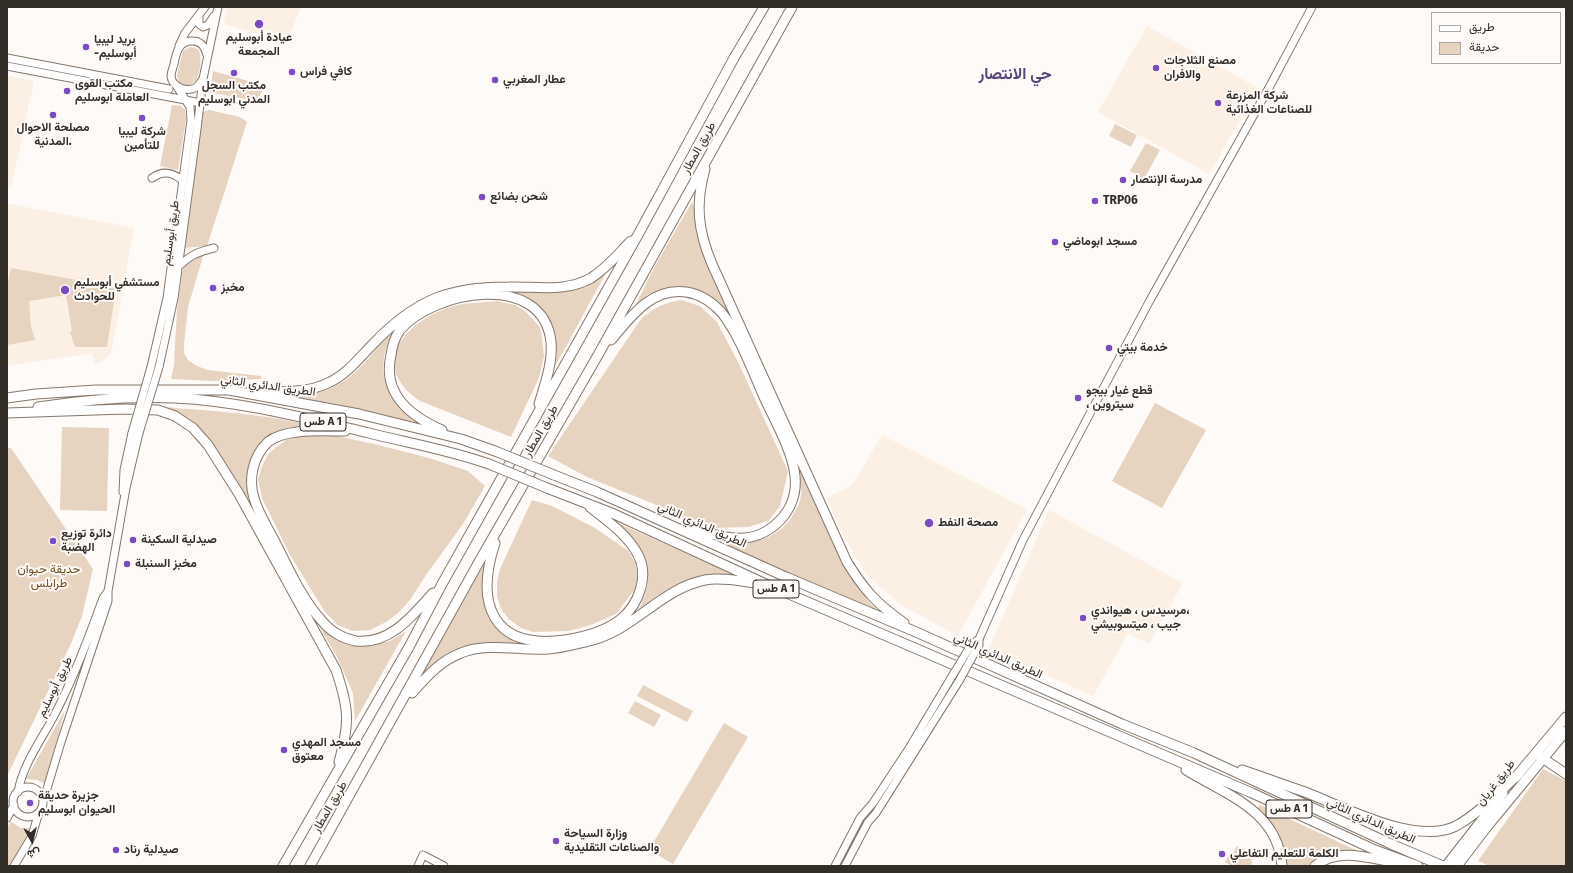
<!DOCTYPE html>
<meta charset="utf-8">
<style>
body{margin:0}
#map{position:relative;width:1573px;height:873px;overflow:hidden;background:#fdfaf7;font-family:"Fira Sans",Vazirmatn,sans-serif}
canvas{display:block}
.frame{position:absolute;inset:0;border:8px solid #322d27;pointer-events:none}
.legend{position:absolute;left:1431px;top:12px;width:130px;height:52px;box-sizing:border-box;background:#fdfaf7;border:1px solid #aca8a4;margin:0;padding:5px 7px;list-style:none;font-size:12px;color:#322d27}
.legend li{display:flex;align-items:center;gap:8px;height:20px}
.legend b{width:20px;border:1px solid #aca8a4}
.north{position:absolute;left:12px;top:821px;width:40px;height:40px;-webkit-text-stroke:3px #fdfaf7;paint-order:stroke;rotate:172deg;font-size:11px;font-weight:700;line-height:16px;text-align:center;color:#322d27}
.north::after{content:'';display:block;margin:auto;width:14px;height:18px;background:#322d27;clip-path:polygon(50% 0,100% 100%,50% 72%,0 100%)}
</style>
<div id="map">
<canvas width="1573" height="873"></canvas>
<div class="frame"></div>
<ul class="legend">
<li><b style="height:5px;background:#fff"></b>طريق</li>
<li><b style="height:11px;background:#e6d3c0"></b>حديقة</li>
</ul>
<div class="north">ش</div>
</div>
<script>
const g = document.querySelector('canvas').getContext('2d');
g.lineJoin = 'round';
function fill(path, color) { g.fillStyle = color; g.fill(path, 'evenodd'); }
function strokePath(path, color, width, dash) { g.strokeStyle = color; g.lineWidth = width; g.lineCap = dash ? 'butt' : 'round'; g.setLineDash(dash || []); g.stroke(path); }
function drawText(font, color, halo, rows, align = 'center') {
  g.font = font + ' "Fira Sans",Vazirmatn,sans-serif'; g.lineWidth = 4; g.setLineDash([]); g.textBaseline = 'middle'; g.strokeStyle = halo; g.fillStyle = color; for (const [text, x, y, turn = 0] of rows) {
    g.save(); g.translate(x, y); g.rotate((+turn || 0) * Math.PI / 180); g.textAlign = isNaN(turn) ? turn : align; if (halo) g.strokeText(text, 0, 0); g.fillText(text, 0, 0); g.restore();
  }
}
const built = new Path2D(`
 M227 7H301L287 42 224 24Z
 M1147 26 1258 88 1209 174 1098 112Z
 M7 76 34 81 11 188 7 187Z
 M10 204 134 228 111 354 103 361 95 364 92 353 7 366V206Z
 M882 435 1027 509 958 636 901 605 866 574 844 537 827 498 853 484Z
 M1049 510 1183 583 1149 644 1128 633 1093 696 989 649Z`);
const green = new Path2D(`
 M190 47 198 49C203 56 200 79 193 83 191 85 189 85 187 85L179 82 177 75 183 51Z
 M213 71 266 86 257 99 250 100 213 93 210 92Z
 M172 105 181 106 185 110 186 119 178 170 160 166Z
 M209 110 240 117 247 122 207 246 184 248 203 112Z
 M1115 124 1137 135 1131 147 1109 136Z
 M1146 143 1160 150 1144 179 1130 171Z
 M692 202 695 209 698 234 703 252 734 325 720 306 671 288 647 295 634 308 655 266Z
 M204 253 188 307 184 344V353L188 360 197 366 208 370 261 376V379L213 381 171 379 174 365 177 310 183 267 190 261Z
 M11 268 110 286 116 289 107 347H75L70 332 72 331 66 295 29 301 31 326 35 340 7 345V286Z
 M606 273 552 372C552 362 555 351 554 341 554 331 549 321 543 313 523 285 491 292 461 293L594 279Z
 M681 300 700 306 717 322 739 364 788 471 780 506 768 521 748 527 714 528 587 477 548 456 641 319C654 308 663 303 681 300Z
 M497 301 515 305 525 311 540 327 542 338 544 356 539 378 511 437 420 401C366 364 407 319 454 306 468 302 483 303 497 301Z
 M393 329C385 350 377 373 391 393 398 404 415 416 425 425L288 396C302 394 318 394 331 388 358 377 375 349 393 329Z
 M1155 403 1206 430 1162 508 1112 481Z
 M163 407C214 411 265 414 314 426L288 428 275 434 249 466 247 478 249 505 211 444 164 409Z
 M62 427 109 428 107 511 60 510Z
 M318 432 374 444 429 458 468 471 485 486 463 524 426 575 410 600 398 613 386 622 370 630 353 631 338 625 325 612 290 555 262 498 258 479 263 464 269 453 286 440Z
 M7 448H11L93 569 82 616 70 646 7 776Z
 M799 465 858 585 869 602 884 615 713 540C741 548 773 543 791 518 795 511 800 504 801 496 802 486 800 475 799 465Z
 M532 500 552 506 595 528 627 550 635 562 638 577 635 589 616 614 591 625 569 631 533 632 521 628 509 619 501 609 497 597V582L500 569Z
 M611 520 744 579 711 577 631 617 640 607 645 595 648 582 645 563Z
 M487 559C484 580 477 610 496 626 504 632 514 637 522 643 489 643 460 639 433 663 426 670 420 679 414 687Z
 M320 628 330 636 347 645 366 646 390 641 406 631 355 721 353 693 336 655Z
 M643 685 693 711 687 722 637 696Z
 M635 701 661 715 654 727 628 713Z
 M65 710 45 784 37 780 26 779Z
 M724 723 748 737 673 864 649 850Z
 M1543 769 1566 781V866H1490L1478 861Z
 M1260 805 1366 855 1314 861 1308 866H1283L1256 809Z
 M10 821 21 828H30L29 832 9 866H7V830Z
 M1237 846 1251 854 1252 864 1250 866H1232L1225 862 1228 856 1231 857Z`);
const secondary = new Path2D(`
 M199 15V24L203 27 208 25 214 16
 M179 46 185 33 205 7
 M207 55C205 48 202 41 193 41 179 40 176 53 174 64 173 68 171 72 171 76 172 87 186 92 195 88 199 86 200 82 203 79L218 7
 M7 58 169 89
 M7 66 201 103
 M152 178C163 170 172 172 182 180
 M177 268C190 255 197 252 214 248
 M151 367 167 298 191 120 190 107 176 85
 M159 367 174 298 197 129 203 79
 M123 492 124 470 132 433
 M979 639 1023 540 1149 302 1271 84 1312 7
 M13 802a15 15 0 1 1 30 0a15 15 0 1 1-30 0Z
 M18 792C23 763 43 738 56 712 75 675 89 637 103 598L108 591
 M43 802 61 742 108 601V591L126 488 139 433
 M7 818 14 805
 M14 866 32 836 39 812
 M418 866 423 855 444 866
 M835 866 860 818 873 803 908 750 951 678
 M845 866 868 822 876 813 959 681`);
const highway = new Path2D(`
 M705 169C695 204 698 231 712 264L847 562C865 591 876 603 904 623
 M611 340C630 318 651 287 686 292 700 294 713 303 722 313 740 336 752 370 764 397 774 419 793 452 795 476 799 511 769 541 734 538 719 537 704 532 689 528
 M261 391C284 392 309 393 330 382 347 374 359 358 373 344 390 326 412 308 436 298 459 289 483 287 507 287 535 286 565 293 591 278 607 268 618 254 631 241
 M7 398 36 394 96 390H229L359 414 461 439 495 451
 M38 407C83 400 130 396 175 398 240 401 305 418 369 433 409 443 450 450 489 464
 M7 413 124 409 158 410 175 416 193 428 208 445 239 494 336 670C349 708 350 723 339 762
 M442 430C410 416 382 394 391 355 392 347 395 337 400 330 433 291 543 270 551 342 553 362 545 384 539 404
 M345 431C324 431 285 428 268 442 253 456 248 479 254 498 258 513 268 528 275 542 289 569 302 600 323 622 331 632 344 639 356 641 390 645 413 615 433 593
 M554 475 597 492 786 577 916 632 1122 724 1194 753 1391 844 1443 866
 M547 488 614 514 768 585 1252 793 1375 850 1418 866
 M495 543C475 604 492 650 565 640 584 637 606 631 621 619 639 604 650 575 637 553 626 533 607 521 590 507
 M412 693C427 676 440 661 461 653 488 642 520 651 548 649 563 648 578 644 593 640 634 629 663 588 705 580 722 577 739 581 756 583
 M1538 755 1566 774
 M1186 770C1227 795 1278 811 1282 866
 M1242 770C1263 777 1284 785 1305 792 1344 807 1416 846 1456 826 1478 814 1500 791 1519 774
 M1515 778 1566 717
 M283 866 409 647 442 584 639 233 734 58 764 7
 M310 866 480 560 598 355 792 7
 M1315 866C1339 846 1371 859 1398 863
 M1446 866 1503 793
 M1457 866 1486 828 1566 731`);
const secondaryBridge = new Path2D(`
 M132 433 151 367
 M139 433 159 367
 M951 678 971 645 979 639
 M959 681 979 645V639`);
const highwayBridge = new Path2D(`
 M495 451 554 475
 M489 464 547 488`);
const markers = [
 [259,24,5,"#7a4bc4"],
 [86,47,4,"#7a4bc4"],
 [1156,68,4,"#7a4bc4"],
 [292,72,4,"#7a4bc4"],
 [234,73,4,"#7a4bc4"],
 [495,80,4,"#7a4bc4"],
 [67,91,4,"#7a4bc4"],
 [1218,103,4,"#7a4bc4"],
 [53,115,4,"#7a4bc4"],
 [142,118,4,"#7a4bc4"],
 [1123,180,4,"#7a4bc4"],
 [482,197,4,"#7a4bc4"],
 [1095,201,4,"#7a4bc4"],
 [1055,242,4,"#7a4bc4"],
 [213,288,4,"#7a4bc4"],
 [65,290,5,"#7a4bc4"],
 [1109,348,4,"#7a4bc4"],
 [1078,398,4,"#7a4bc4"],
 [929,523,5,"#7a4bc4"],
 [133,540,4,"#7a4bc4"],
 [53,541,4,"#7a4bc4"],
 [127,564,4,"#7a4bc4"],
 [1083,618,4,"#7a4bc4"],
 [284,750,4,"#7a4bc4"],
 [30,803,4,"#7a4bc4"],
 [556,841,4,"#7a4bc4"],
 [116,850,4,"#7a4bc4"],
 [1222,854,4,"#7a4bc4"]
];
const shields = [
 [323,422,46],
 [776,589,46],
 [1289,809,46]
];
const shieldNames = [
 ["طس A 1",323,422],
 ["طس A 1",776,589],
 ["طس A 1",1289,809]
];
const poiNames = [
 ["عيادة أبوسليم",259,38,"center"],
 ["المجمعة",259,52,"center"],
 ["بريد ليبيا",94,40],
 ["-أبوسليم",94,54],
 ["مصنع الثلاجات",1164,61],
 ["والافران",1164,75],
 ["كافي فراس",300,72],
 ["عطار المغربي",503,80],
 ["مكتب القوى",75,84],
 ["العاملة ابوسليم",75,98],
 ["مكتب السجل",234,86,"center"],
 ["المدني ابوسليم",234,100,"center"],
 ["شركة المزرعة",1226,96],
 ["للصناعات الغذائية",1226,110],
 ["مصلحة الاحوال",53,128,"center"],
 ["المدنية.",53,142,"center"],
 ["شركة ليبيا",142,132,"center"],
 ["للتأمين",142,146,"center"],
 ["مدرسة الإنتصار",1131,180],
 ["شحن بضائع",490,197],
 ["TRP06",1103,201],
 ["مسجد ابوماضي",1063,242],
 ["مستشفي أبوسليم",74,283],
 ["للحوادث",74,297],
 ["مخبز",221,288],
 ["خدمة بيتي",1117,348],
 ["قطع غيار بيجو",1086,391],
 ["، سيتروين",1086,405],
 ["مصحة النفط",938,523],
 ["دائرة توزيع",61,534],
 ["الهضبة",61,548],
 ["صيدلية السكينة",141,540],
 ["مخبز السنبلة",135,564],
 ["مرسيدس ، هيواندي،",1091,611],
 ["جيب ، ميتسوبيشي",1091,625],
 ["مسجد المهدي",292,743],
 ["معتوق",292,757],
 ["جزيرة حديقة",38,796],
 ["الحيوان ابوسليم",38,810],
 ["وزارة السياحة",564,834],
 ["والصناعات التقليدية",564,848],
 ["صيدلية رناد",124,850],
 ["الكلمة للتعليم التفاعلي",1230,854]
];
const streetNames = [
 ["طريق المطار",699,148,-61],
 ["طريق أبوسليم",171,233,-82],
 ["الطريق الدائري الثاني",268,386,8],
 ["طريق المطار",541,431,-60],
 ["الطريق الدائري الثاني",702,525,24],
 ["الطريق الدائري الثاني",998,656,24],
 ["طريق أبوسليم",55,687,-64],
 ["طريق غريان",1496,783,-52],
 ["طريق المطار",330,807,-60],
 ["الطريق الدائري الثاني",1371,821,24]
];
const parkNames = [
 ["حديقة حيوان",49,570],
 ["طرابلس",49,584]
];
const districtNames = [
 ["حي الانتصار",1015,75]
];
fill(built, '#fcefe3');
fill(green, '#e6d3c0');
strokePath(secondary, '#85776b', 9);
strokePath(highway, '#85776b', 11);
strokePath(secondary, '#fff', 7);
strokePath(highway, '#fff', 9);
strokePath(secondaryBridge, '#85776b', 9, []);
strokePath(highwayBridge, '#85776b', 11, []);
strokePath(secondaryBridge, '#fff', 7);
strokePath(highwayBridge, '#fff', 9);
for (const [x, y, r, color] of markers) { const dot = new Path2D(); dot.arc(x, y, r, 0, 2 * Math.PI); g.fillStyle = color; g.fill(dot); strokePath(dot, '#fdfaf7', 1.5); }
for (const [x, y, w] of shields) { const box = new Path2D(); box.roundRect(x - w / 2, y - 9, w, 18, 3); g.fillStyle = '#fdfaf7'; g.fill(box); strokePath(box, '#322d27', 1); }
drawText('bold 11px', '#322d27', null, shieldNames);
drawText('bold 12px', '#322d27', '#fdfaf7', poiNames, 'left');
drawText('12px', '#322d27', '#fdfaf7', streetNames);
drawText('12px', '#71491d', '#fdfaf7', parkNames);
drawText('bold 16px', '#55417e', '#fdfaf7', districtNames);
</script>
